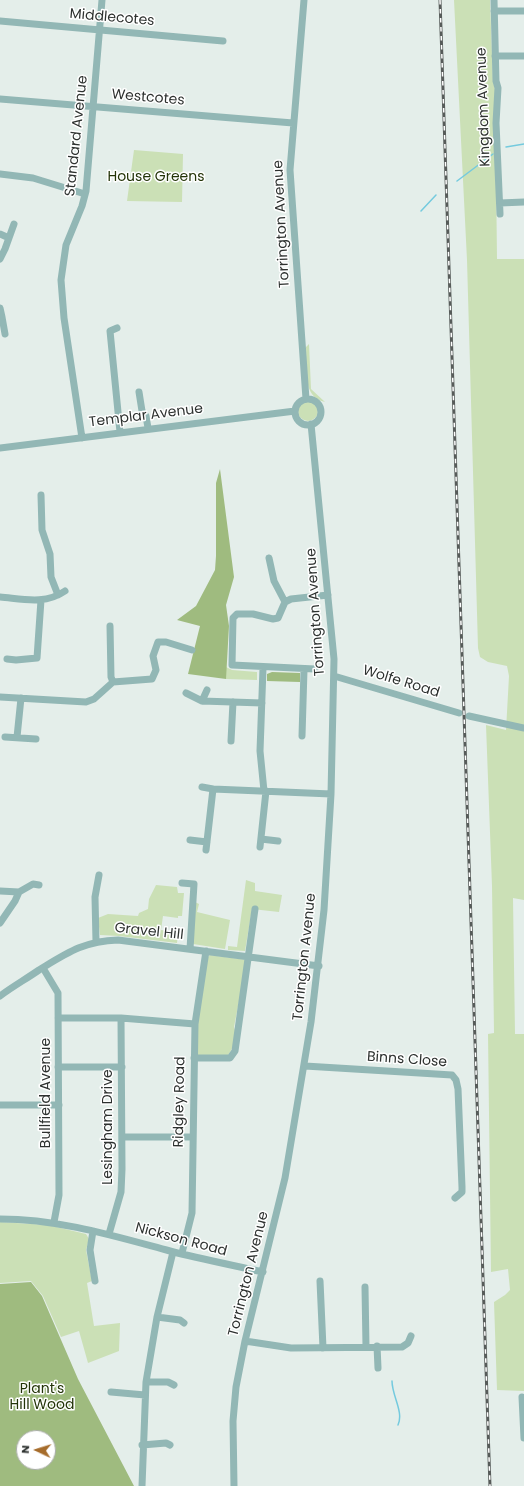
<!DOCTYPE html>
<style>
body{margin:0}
#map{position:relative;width:524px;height:1486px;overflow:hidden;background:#e4eeea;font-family:Poppins,sans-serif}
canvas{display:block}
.north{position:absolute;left:16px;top:1430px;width:40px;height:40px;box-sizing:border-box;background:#fff;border:1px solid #abadac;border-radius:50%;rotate:274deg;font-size:11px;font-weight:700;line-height:16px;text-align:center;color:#2d312f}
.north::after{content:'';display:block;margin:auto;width:14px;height:18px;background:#a66c2b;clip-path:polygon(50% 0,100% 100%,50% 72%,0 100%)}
</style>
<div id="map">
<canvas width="524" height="1486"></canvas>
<div class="north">N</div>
</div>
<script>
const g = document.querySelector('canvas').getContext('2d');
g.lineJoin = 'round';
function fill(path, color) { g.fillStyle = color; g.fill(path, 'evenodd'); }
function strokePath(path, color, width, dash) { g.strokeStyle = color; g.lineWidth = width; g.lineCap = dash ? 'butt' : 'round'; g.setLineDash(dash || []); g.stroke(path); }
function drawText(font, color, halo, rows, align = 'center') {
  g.font = font + ' Poppins,sans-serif'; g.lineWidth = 3; g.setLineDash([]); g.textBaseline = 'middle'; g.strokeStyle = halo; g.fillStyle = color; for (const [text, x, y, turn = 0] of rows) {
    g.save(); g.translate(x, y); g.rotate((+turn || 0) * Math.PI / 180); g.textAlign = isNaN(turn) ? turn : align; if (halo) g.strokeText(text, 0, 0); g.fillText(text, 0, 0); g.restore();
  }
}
const green = new Path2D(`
 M454 0H490L493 82 495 89 497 259H524V900L513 898 515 1034H524V1391L497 1390 494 1302 505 1295 510 1290 508 1269 491 1272 488 1034 494 1033 492 886 486 725 506 730 509 676 507 666 488 662 480 657 478 648 467 260Z
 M134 150 183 154 182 202 127 201Z
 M309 344 311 389 325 402C301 397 307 366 306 347Z
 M298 411a10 10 0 1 1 20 0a10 10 0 1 1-20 0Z
 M226 667 232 670 257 672V680L226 679Z
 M246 880 255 883V891L282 895 279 912 252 909 245 951 228 950V946L237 947Z
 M156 885 177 887 178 893H184L182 916H178V918L163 916 161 930 178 932 177 943 119 936 100 935 98 918 108 914 138 916 139 913 148 909 149 899Z
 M195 902 199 904 197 912 230 920 225 949 193 944Z
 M210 955 247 960 234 1027C238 1035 233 1049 228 1055H197L196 1029 208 957Z
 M0 1222 48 1225 86 1234 89 1239 86 1250 92 1281 87 1283 94 1326 120 1323 119 1351 88 1363 79 1331 61 1337 43 1296 31 1281 0 1283Z`);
const forest = new Path2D(`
 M220 469 234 577 226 605 229 626 226 679 188 674 200 626 177 620 196 606 215 570 216 556V483Z
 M272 672 300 673V682L267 681V674Z
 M31 1282 42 1296 78 1379 134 1486H0V1284ZM24 1438H48V1462H24Z`);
const stream = new Path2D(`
 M506 147 524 144
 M457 181 493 154
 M421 211 436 195
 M392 1381C392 1396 404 1412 398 1425`);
const minor = new Path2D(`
 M304 0 290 170 306 399
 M494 0 496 81 498 88 496 123 500 214
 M494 11H524
 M0 21 223 41
 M495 56H524
 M0 99 293 123
 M0 174 33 178 85 194
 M500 203 524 202
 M0 234 9 238
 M0 259 5 249 14 224
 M0 308 2 317 0 318
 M2 317 5 334
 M117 328 110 331 120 432
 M139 392 142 411 146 416 148 428
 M295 412a13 13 0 1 1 26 0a13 13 0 1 1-26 0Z
 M82 438 64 318 61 280 66 245 82 206 86 191 102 0
 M0 448 295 411
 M41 495 42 530 50 554 51 577 58 595
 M269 558 274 581 285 602
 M0 597C23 599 45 605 65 591
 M110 626 111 677 113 682
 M7 659 16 660 37 658 41 600
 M263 668 260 751 264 791
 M315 669 232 665 233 618 237 614H253L273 619 278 618 285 602 291 599 328 595
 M334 676 459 713
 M186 693 202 701 262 703
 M0 697 86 702 94 699 113 682 152 679 156 670 153 656 158 642H166L192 650
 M202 701 207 690
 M469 716 524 728
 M302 736 304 670
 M5 737 36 739
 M17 737 21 698
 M231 741 233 702
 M202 787 213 789
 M261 839 278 841
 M190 840 207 842
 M260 847 266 791
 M206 850 213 789 331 794
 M182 883 194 884 190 949
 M0 891 19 892 15 901 0 923
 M19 892 33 884 39 885
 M96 942 95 897 99 875
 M43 968 58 993 59 1195 54 1222
 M0 996C12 987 26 979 39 970 67 953 84 941 118 940L319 966
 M58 1018H121L195 1024
 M194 1058H230L235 1051 255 909
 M305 1066 452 1075 456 1080 458 1089 462 1187V1192L455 1198
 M58 1067H122
 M0 1105H59
 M122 1137H193
 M0 1219C59 1219 114 1236 170 1251 201 1259 232 1265 263 1272
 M93 1231 90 1250 95 1281
 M109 1234 121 1192 122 1169 121 1018
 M182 1253 192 1213 195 1024 206 951
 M320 1281 323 1348
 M365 1287 366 1347
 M157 1317 180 1320 184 1323
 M245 1341 291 1348 402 1347 408 1343 411 1336
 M377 1346 378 1368
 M146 1382H168L174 1385
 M111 1392 145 1395
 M522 1397 524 1438
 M142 1445 166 1443 170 1445
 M142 1486 146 1382 157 1317 173 1252
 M234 1486 233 1421 236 1387 245 1341 285 1178 311 1022 324 910 331 794 334 659 311 424`);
const rail = new Path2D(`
 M440 0 490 1486`);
const streetNames = [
 ["Middlecotes",112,18,5],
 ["Westcotes",148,98,5],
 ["Kingdom Avenue",484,107,-92],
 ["Standard Avenue",77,136,-84],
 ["Torrington Avenue",282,224,-93],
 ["Templar Avenue",146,416,-7],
 ["Torrington Avenue",316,612,-94],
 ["Wolfe Road",401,682,17],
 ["Gravel Hill",149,932,6],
 ["Torrington Avenue",305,957,-84],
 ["Binns Close",407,1060,4],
 ["Bullfield Avenue",46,1093,-90],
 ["Ridgley Road",180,1102,-89],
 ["Lesingham Drive",108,1127,-90],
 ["Nickson Road",181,1240,15],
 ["Torrington Avenue",249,1274,-76]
];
const parkNames = [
 ["House Greens",156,177],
 ["Plant's",42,1389],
 ["Hill Wood",42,1405]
];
fill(green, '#cbe0b6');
fill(forest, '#9fbb7f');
strokePath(stream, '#74cade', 1.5);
strokePath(minor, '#92b7b5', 7);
strokePath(rail, '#565b59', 3);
strokePath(rail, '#fff', 1.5, [4.5]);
drawText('14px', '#2d312f', '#fff', streetNames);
drawText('14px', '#233408', '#fff', parkNames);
</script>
